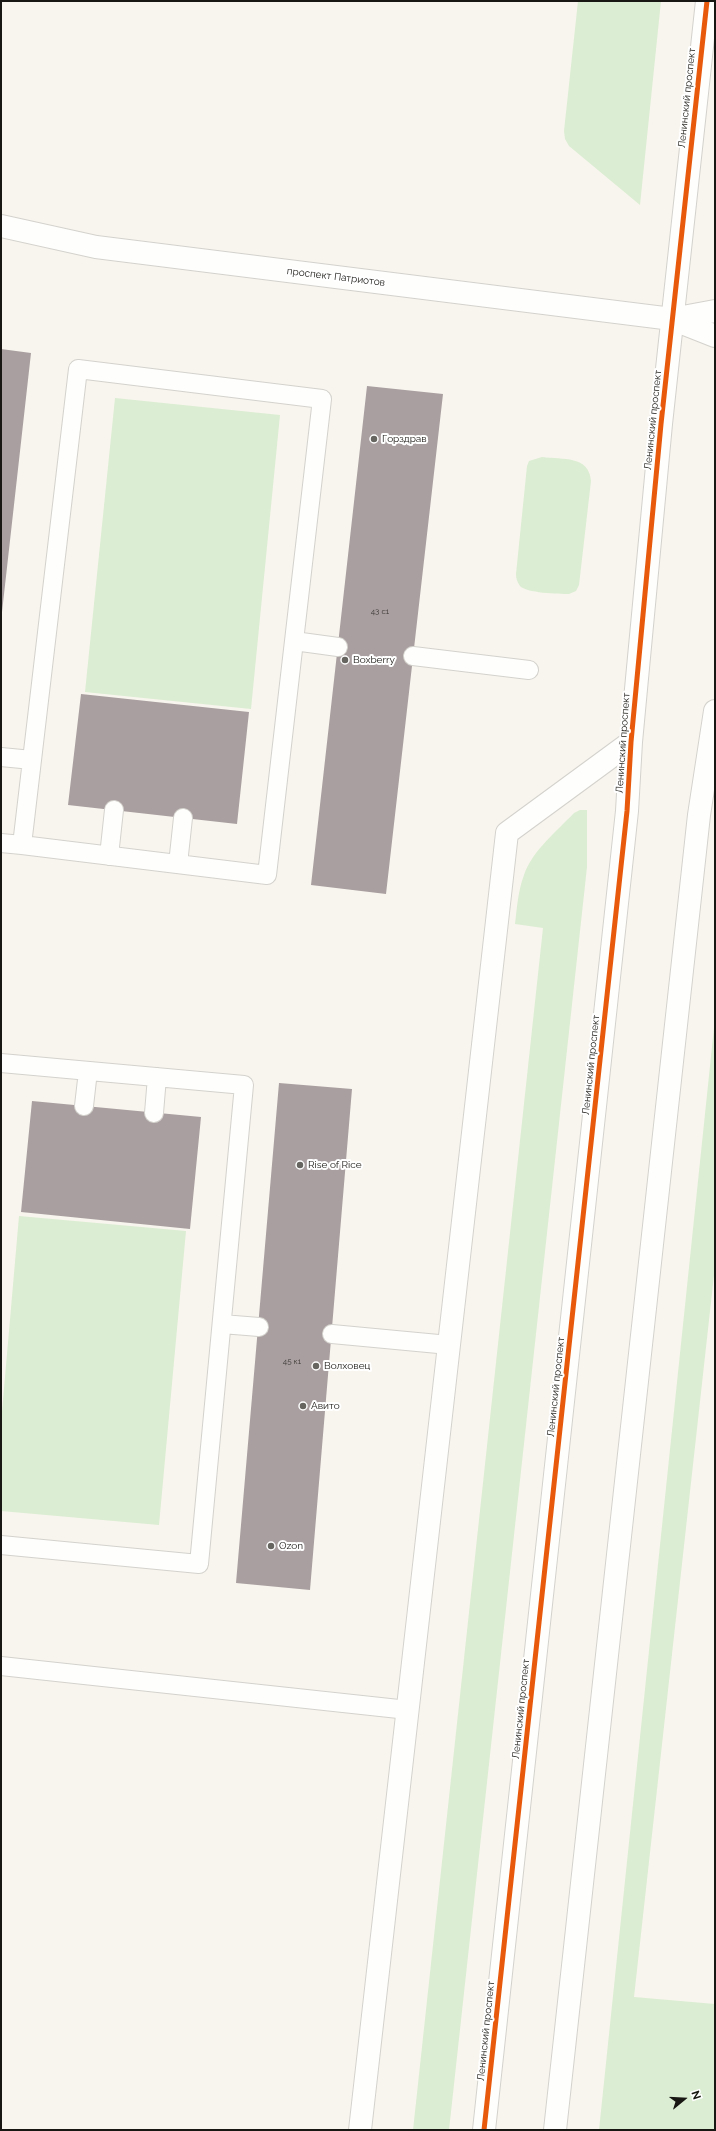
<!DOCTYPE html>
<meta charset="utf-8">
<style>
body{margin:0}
#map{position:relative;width:716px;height:2131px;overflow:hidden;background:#f8f5ee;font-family:Raleway,sans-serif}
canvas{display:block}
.frame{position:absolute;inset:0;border:2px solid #181713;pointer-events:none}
.north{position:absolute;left:664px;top:2079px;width:40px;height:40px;-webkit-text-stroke:3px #fff;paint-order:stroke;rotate:72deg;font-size:11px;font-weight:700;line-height:16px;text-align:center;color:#181713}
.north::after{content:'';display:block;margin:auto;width:14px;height:18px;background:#181713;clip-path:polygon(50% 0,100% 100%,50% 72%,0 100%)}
</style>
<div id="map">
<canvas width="716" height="2131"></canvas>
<div class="frame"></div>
<div class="north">N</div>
</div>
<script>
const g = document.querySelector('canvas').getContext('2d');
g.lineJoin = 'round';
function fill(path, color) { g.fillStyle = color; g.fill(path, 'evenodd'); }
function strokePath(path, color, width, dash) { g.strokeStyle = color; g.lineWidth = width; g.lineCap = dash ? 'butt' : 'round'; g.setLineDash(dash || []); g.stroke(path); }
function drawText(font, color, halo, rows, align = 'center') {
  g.font = font + ' Raleway,sans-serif'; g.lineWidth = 4; g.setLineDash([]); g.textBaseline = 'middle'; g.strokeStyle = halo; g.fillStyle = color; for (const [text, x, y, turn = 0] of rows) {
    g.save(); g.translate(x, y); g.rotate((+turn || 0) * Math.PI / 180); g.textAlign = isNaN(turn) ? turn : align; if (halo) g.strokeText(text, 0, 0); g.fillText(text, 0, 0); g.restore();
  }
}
const green = new Path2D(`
 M578 1H661L640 205 569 146 565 139 564 131Z
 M115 398 280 415 251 709 85 692Z
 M542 457C563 460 589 455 591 481L579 585 576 591 569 594C559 594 526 593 520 586 517 582 516 578 516 574L527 466 529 461Z
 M580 810H587V867L449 2130H413L543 928 515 924C517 908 518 891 524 875 532 851 557 831 574 813Z
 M715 1018V1266L634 1997 715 2004V2130H599Z
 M19 1216 186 1231 159 1525 1 1511V1423Z`);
const building = new Path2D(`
 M1 349 31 353 2 612H1Z
 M367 386 443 394 386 894 311 885Z
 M81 694 249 712 237 824 68 805Z
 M279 1083 352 1089 310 1590 236 1583Z
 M32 1101 201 1117 190 1229 21 1212Z`);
const service = new Path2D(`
 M294 641 267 875 22 845 78 369 322 399 294 641 338 647
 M413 656 529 670
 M1 757 32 760
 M1 843 22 845
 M109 856 114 810
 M178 864 183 818
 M1 1063 244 1085 199 1564 1 1545
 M84 1106 88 1071
 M154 1113 157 1077
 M222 1324 259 1327
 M332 1334 449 1345
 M1 1666 408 1710`);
const minor = new Path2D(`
 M1 226 96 247 672 319 715 336
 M672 319 715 311
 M360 2130 507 833 631 742
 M484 2130 627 811 631 742 661 424 707 1
 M555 2130 699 815 715 711`);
const cycleway = new Path2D(`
 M484 2130 627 811 631 742 661 424 707 1`);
const markers = [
 [374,439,4,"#666560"],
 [345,660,4,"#666560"],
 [300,1165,4,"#666560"],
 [316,1366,4,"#666560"],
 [303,1406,4,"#666560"],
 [271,1546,4,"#666560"]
];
const numberNames = [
 ["43 с1",380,612],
 ["45 к1",292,1362]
];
const streetNames = [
 ["Ленинский проспект",687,98,-84],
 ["проспект Патриотов",336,277,7],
 ["Ленинский проспект",653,420,-84],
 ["Ленинский проспект",623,743,-86],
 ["Ленинский проспект",591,1065,-84],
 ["Ленинский проспект",556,1387,-84],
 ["Ленинский проспект",521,1709,-84],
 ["Ленинский проспект",486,2031,-84]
];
const poiNames = [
 ["Горздрав",382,439],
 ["Boxberry",353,660],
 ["Rise of Rice",308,1165],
 ["Волховец",324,1366],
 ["Авито",311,1406],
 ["Ozon",279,1546]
];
fill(green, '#dbedd2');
fill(building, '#a99fa0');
strokePath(service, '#d4d2cd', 20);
strokePath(minor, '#d4d2cd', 24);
strokePath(service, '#fefefc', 18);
strokePath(minor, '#fefefc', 22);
strokePath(cycleway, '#e8590c', 5);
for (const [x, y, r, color] of markers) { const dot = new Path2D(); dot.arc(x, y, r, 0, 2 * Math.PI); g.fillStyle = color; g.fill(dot); strokePath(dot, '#fff', 1.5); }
drawText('8px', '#3c3936', null, numberNames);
drawText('10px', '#181713', '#fff', streetNames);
drawText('10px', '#181713', '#fff', poiNames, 'left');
</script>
